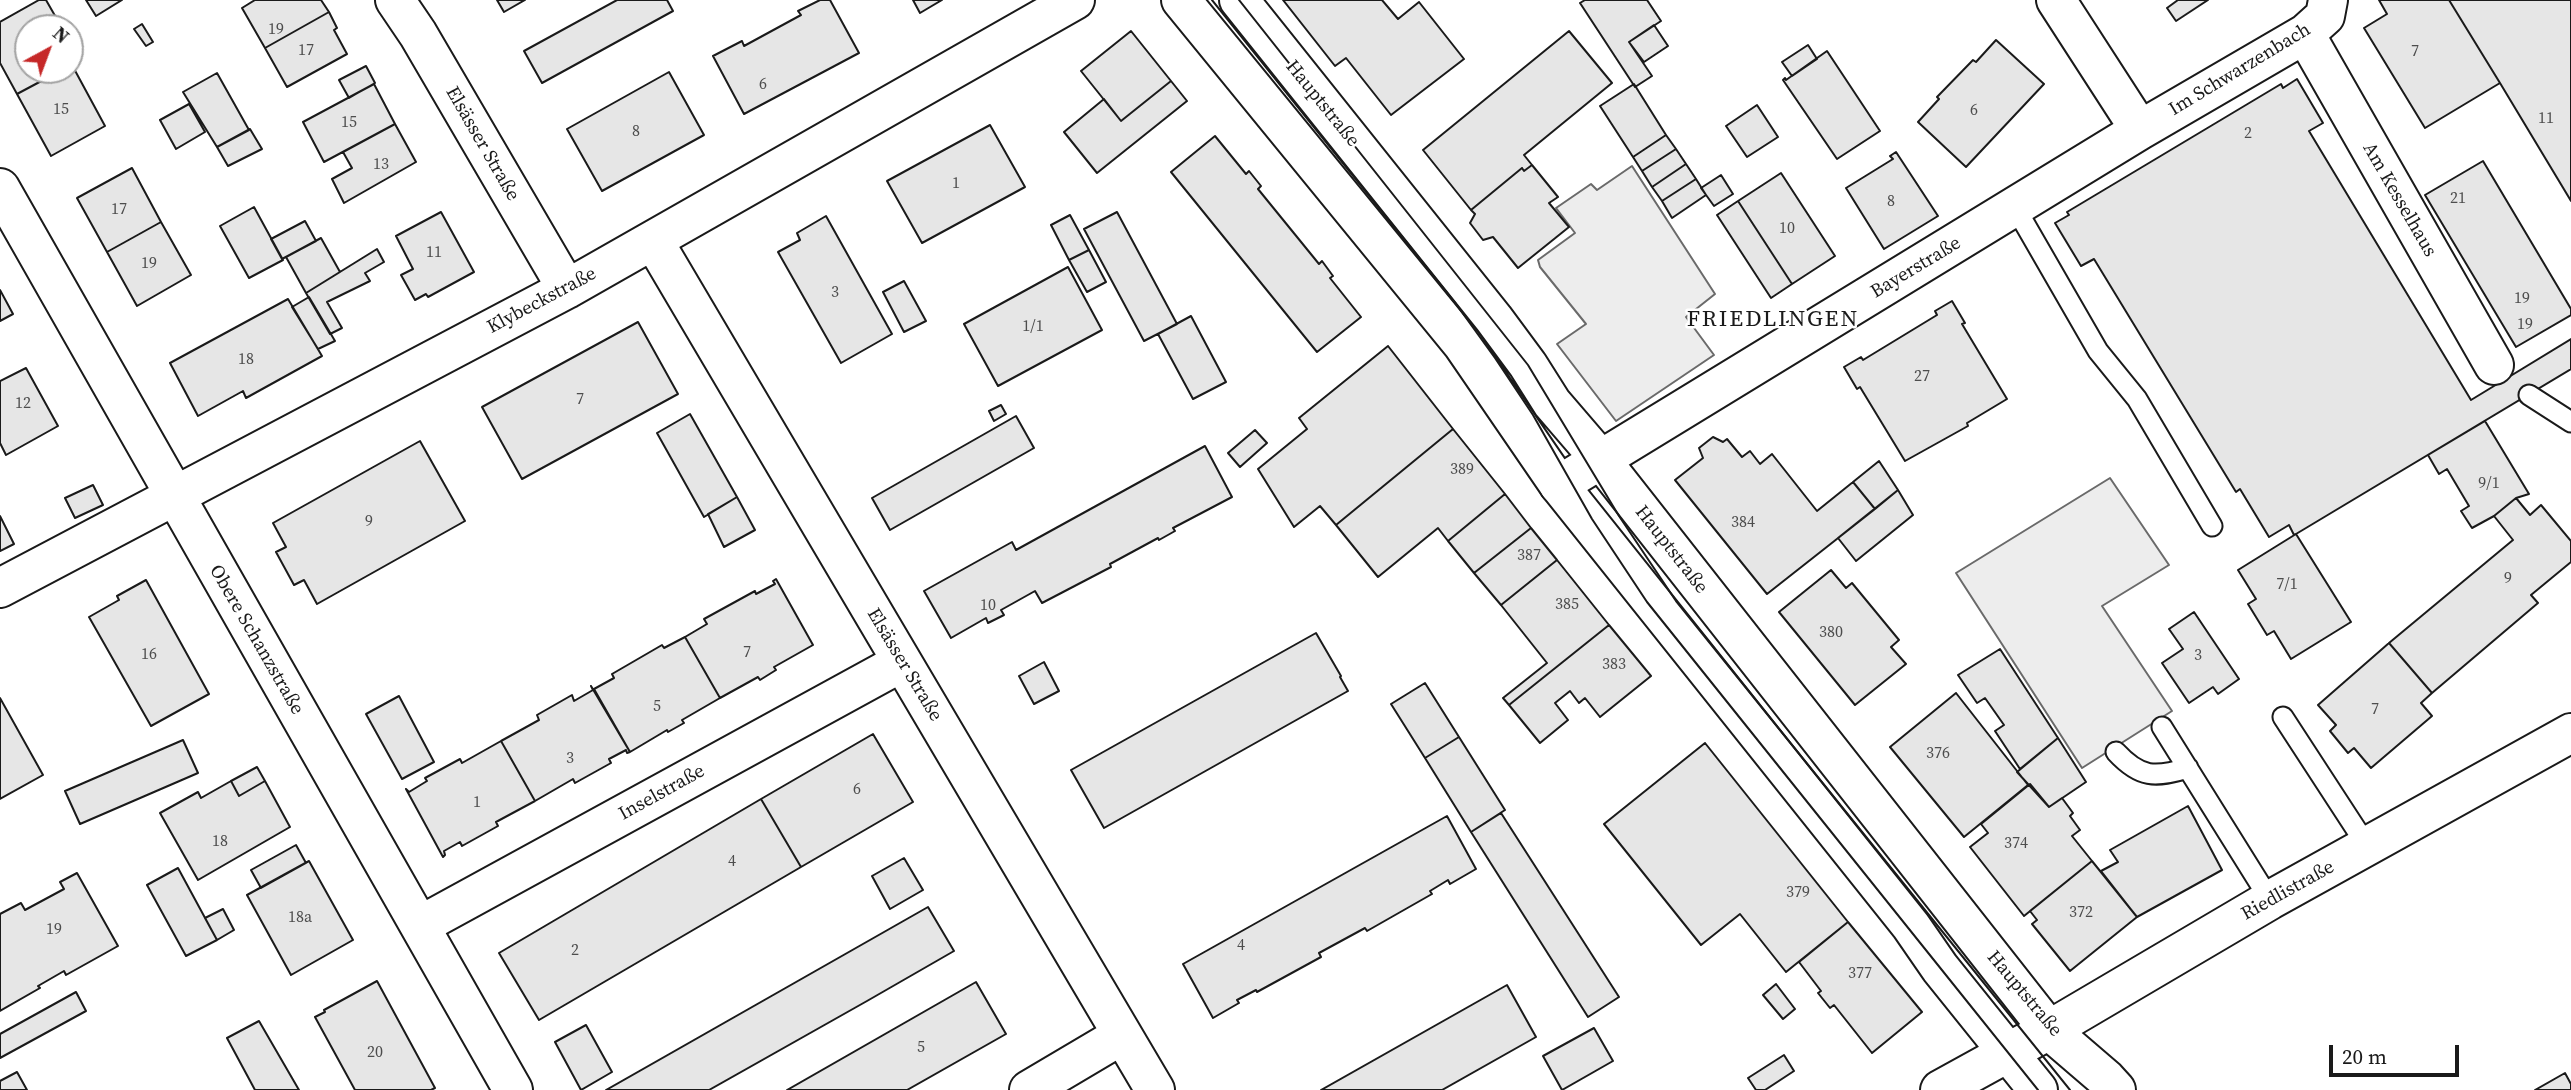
<!DOCTYPE html>
<meta charset="utf-8">
<style>
body{margin:0}
#map{position:relative;width:2571px;height:1090px;overflow:hidden;background:#fff;font-family:"Source Serif 4",serif}
canvas{display:block}
.north{position:absolute;left:14px;top:14px;width:70px;height:70px;box-sizing:border-box;background:#fff;border:2px solid #a3a3a3;border-radius:50%;rotate:41deg;font-size:19px;font-weight:700;line-height:28px;text-align:center;color:#1a1a1a}
.north::after{content:'';display:block;margin:auto;width:24px;height:32px;background:#c62828;clip-path:polygon(50% 0,100% 100%,50% 72%,0 100%)}
.scale{position:absolute;left:2329px;top:1045px;width:130px;height:32px;box-sizing:border-box;border:4px solid #1a1a1a;border-top:0;padding-left:9px;font-size:21px;line-height:24px;white-space:nowrap;color:#1a1a1a;-webkit-text-stroke:5px #fff;paint-order:stroke}
</style>
<div id="map">
<canvas width="2571" height="1090"></canvas>
<div class="north">N</div>
<div class="scale">20 m</div>
</div>
<script>
const g = document.querySelector('canvas').getContext('2d');
g.lineJoin = 'round';
function fill(path, color) { g.fillStyle = color; g.fill(path, 'evenodd'); }
function strokePath(path, color, width, dash) { g.strokeStyle = color; g.lineWidth = width; g.lineCap = dash ? 'butt' : 'round'; g.setLineDash(dash || []); g.stroke(path); }
function drawText(font, color, halo, rows, align = 'center') {
  g.font = font + ' "Source Serif 4",serif'; g.lineWidth = 5; g.setLineDash([]); g.textBaseline = 'middle'; g.strokeStyle = halo; g.fillStyle = color; for (const [text, x, y, turn = 0] of rows) {
    g.save(); g.translate(x, y); g.rotate((+turn || 0) * Math.PI / 180); g.textAlign = isNaN(turn) ? turn : align; if (halo) g.strokeText(text, 0, 0); g.fillText(text, 0, 0); g.restore();
  }
}
const parking = new Path2D(`
 M1632 166 1715 294 1686 317 1714 355 1616 421 1557 344 1586 324 1540 267 1538 260 1575 233 1556 208 1591 184 1597 190Z
 M2110 478 2169 565 2102 606 2172 711 2082 768 1956 573Z`);
const building = new Path2D(`
 M39 0H46L58 21 47 28H28V70H62L17 94 0 63V22Z
 M86 0H122L96 16Z
 M255 0H321L329 12 265 48 242 8Z
 M497 0H525L504 12Z
 M617 0H667L673 11 542 83 524 51Z
 M820 0H830L859 53 744 114 713 56 742 41 744 46 801 15 798 11Z
 M913 0H942L920 13Z
 M1283 0H1382L1398 19 1419 2 1464 59 1391 115 1346 58 1335 66Z
 M1585 0H1647L1661 21 1629 42 1652 76 1635 87 1580 3Z
 M2178 0H2208L2176 21 2167 8Z
 M2379 0H2449L2500 83 2425 128 2364 28 2387 14Z
 M2449 0H2571V201L2500 83Z
 M329 12 337 28 334 30 347 54 287 87 265 48Z
 M142 24 153 42 146 46 134 29Z
 M1654 25 1668 46 1644 62 1629 42Z
 M1131 31 1171 81 1121 121 1081 71Z
 M1569 31 1612 83 1524 155 1532 165 1524 171 1522 168 1471 210 1423 150Z
 M1996 40 2044 84 1966 167 1918 122 1939 99 1937 97 1973 60 1976 62Z
 M1808 45 1817 59 1792 76 1782 62Z
 M1827 51 1880 131 1837 159 1783 80 1785 78 1786 80Z
 M70 65H72L105 126 51 156 17 94 62 70H70Z
 M366 66 375 83 349 98 339 80Z
 M669 72 704 135 602 191 567 129Z
 M217 73 249 130 217 147 183 92Z
 M2297 79 2323 123 2309 131 2471 400 2571 339V369L2296 534 2294 535 2289 525 2269 537 2240 489 2236 492 2094 259 2081 266 2055 223 2069 215 2067 212 2281 84 2283 88Z
 M1171 81 1187 101 1097 173 1064 132 1104 99 1121 121Z
 M374 84 395 124 324 162 303 122Z
 M1634 84 1666 135 1633 157 1600 106Z
 M189 104 205 132 176 149 160 120Z
 M1757 105 1778 137 1747 157 1726 126Z
 M395 124 416 162 344 203 332 179 352 168 343 152Z
 M990 125 1025 187 922 243 887 181Z
 M250 129 262 149 228 166 217 147Z
 M1666 135 1676 149 1642 171 1633 157Z
 M1215 136 1246 174 1249 171 1261 186 1258 189 1319 264 1322 261 1333 276 1330 278 1361 317 1317 352 1171 172Z
 M1676 149 1686 164 1652 187 1642 171Z
 M1896 152 1938 216 1884 249 1846 188 1893 159 1890 156Z
 M2483 161 2571 309V315L2516 347 2425 195Z
 M1686 164 1696 179 1662 201 1652 187Z
 M1532 165 1558 197 1549 203 1569 227 1518 268 1493 237 1483 240 1470 223 1475 214 1471 210 1522 168 1524 171Z
 M132 168 161 222 107 252 77 198Z
 M1781 173 1835 256 1792 284 1738 201Z
 M1721 175 1733 194 1714 206 1701 188Z
 M1696 179 1706 195 1672 218 1662 201Z
 M1738 201 1792 284 1771 298 1717 215Z
 M254 207 283 260 249 278 220 226Z
 M441 212 474 272 428 297 426 294 415 300 401 275 413 269 396 236Z
 M1117 212 1177 324 1144 341 1084 229Z
 M1070 215 1089 250 1069 260 1051 225Z
 M826 216 892 334 841 363 778 252 800 240 797 233Z
 M305 221 316 241 282 259 271 239Z
 M161 222 191 275 137 306 107 252Z
 M321 238 340 272 306 293 286 257Z
 M377 249 384 262 365 273 370 281 327 302 342 328 330 334 306 293Z
 M1089 250 1106 282 1087 292 1069 260Z
 M1068 267 1102 330 998 386 964 324Z
 M904 281 926 321 904 332 883 292Z
 M0 290 13 314 0 321Z
 M309 297 335 341 318 349 292 307Z
 M288 299 322 356 246 398 243 391 198 416 170 363Z
 M1952 301 1965 323 1962 324 2007 399 1967 423 1968 426 1905 461 1860 387 1857 389 1844 367 1861 357 1863 360 1937 315 1935 311Z
 M1191 316 1226 382 1193 399 1158 334Z
 M638 322 678 394 522 479 482 407Z
 M1388 346 1453 429 1336 525 1320 506 1294 527 1258 469 1307 429 1299 418Z
 M26 368 58 426 6 455 0 443V381Z
 M1001 405 1006 414 994 421 989 411Z
 M690 414 737 497 704 517 657 433Z
 M1016 416 1034 448 890 530 872 498Z
 M2485 421 2529 494 2516 498 2494 516 2472 528 2461 511 2469 506 2447 469 2439 474 2428 455Z
 M1453 429 1505 494 1448 541 1438 528 1378 577 1336 525Z
 M1255 430 1267 443 1240 467 1228 453Z
 M1713 437 1723 442 1727 439 1742 457 1750 451 1760 464 1772 454 1817 511 1853 482 1875 509 1767 594 1675 480 1703 458 1699 448Z
 M420 441 465 521 317 604 304 580 294 585 276 552 286 547 273 523Z
 M1205 446 1232 497 1173 528 1175 531 1159 540 1158 538 1110 564 1111 567 1042 603 1035 591 1001 610 1004 615 988 623 986 618 951 638 924 591 1012 542 1016 550Z
 M1879 461 1898 490 1875 509 1853 482Z
 M93 485 103 505 75 518 65 498Z
 M1898 490 1913 515 1856 561 1838 538Z
 M1505 494 1531 528 1474 573 1448 541Z
 M737 497 755 530 724 547 708 514Z
 M2516 498 2530 515 2541 505 2571 541V562L2531 595 2538 603 2432 693 2389 643 2513 540 2494 516Z
 M0 516 14 544 0 551Z
 M1531 528 1557 560 1501 605 1474 573Z
 M2296 534 2351 622 2291 659 2274 631 2267 635 2248 604 2256 599 2238 570Z
 M1557 560 1609 625 1509 705 1503 698 1547 663 1501 605Z
 M1831 570 1846 588 1852 583 1899 640 1891 647 1906 664 1855 705 1779 612Z
 M776 579 813 645 774 667 776 670 760 680 758 677 720 698 685 637 707 624 704 619 755 591 756 594 775 584 773 581Z
 M146 580 209 694 151 726 89 617 119 600 117 596Z
 M2194 612 2239 679 2218 694 2213 687 2189 703 2162 663 2183 649 2169 629Z
 M1609 625 1651 676 1600 717 1585 698 1579 703 1570 691 1555 703 1568 720 1540 743 1509 705Z
 M1316 633 1341 676 1340 677 1348 691 1104 828 1071 770Z
 M685 637 720 698 682 720 684 723 668 732 667 730 630 752 594 689 614 678 612 674 662 645 664 648Z
 M2389 643 2432 693 2421 703 2432 716 2371 768 2354 748 2348 753 2330 731 2336 725 2318 705Z
 M2000 649 2058 738 2020 769 1995 731 2004 725 1985 698 1977 703 1958 675Z
 M1044 662 1059 691 1034 704 1019 676Z
 M1425 683 1459 737 1425 758 1391 704Z
 M591 686 630 752 627 753 626 750 609 759 611 763 575 783 573 779 535 801 501 741 539 720 537 715 572 695 574 701 593 690Z
 M1956 693 2028 785 1964 837 1890 747Z
 M399 696 434 762 402 779 366 714Z
 M0 698 43 775 0 799Z
 M873 734 913 802 801 867 761 799Z
 M1459 737 1505 810 1471 832 1425 758Z
 M2058 738 2086 782 2049 807 2017 772Z
 M183 740 198 773 80 824 65 791Z
 M501 741 535 801 496 822 498 826 462 846 460 842 444 851 445 855 443 857 406 789 409 792 427 781 425 778 460 759 462 763Z
 M1705 743 1848 922 1786 972 1740 914 1701 945 1604 824Z
 M257 767 265 781 239 796 231 781Z
 M231 781 239 796 265 781 290 827 198 880 160 813 198 792 201 798Z
 M2030 784 2049 807 2062 798 2073 813 2070 816 2080 830 2072 836 2092 861 2024 916 1970 847 1988 833 1981 824Z
 M761 799 801 867 539 1020 499 953Z
 M2188 806 2222 870 2137 917 2101 871 2118 862 2110 850Z
 M1501 813 1619 997 1588 1017 1471 832Z
 M1447 816 1476 869 1450 884 1448 880 1430 891 1432 894 1367 931 1365 928 1319 953 1321 957 1257 992 1256 990 1237 1000 1239 1003 1213 1018 1183 964Z
 M296 845 306 863 261 888 251 870Z
 M904 858 923 890 890 909 872 876Z
 M309 861 353 940 291 975 247 895Z
 M2092 861 2137 917 2070 971 2032 924 2037 920 2030 911Z
 M178 868 217 940 186 956 147 885Z
 M77 873 118 946 66 975 64 971 38 986 40 988 0 1011V914L21 903 25 910 64 889 60 882Z
 M928 907 954 951 867 1001 709 1090H606Z
 M223 909 234 930 217 940 205 918Z
 M1848 922 1922 1012 1872 1053 1834 1005 1830 1008 1818 993 1821 991 1799 962Z
 M377 981 435 1088 431 1090H355L315 1017 325 1012 324 1010Z
 M976 982 1006 1034 907 1090H787Z
 M1776 984 1795 1009 1783 1019 1763 995Z
 M1507 985 1536 1037 1442 1090H1321Z
 M76 992 86 1011 0 1058V1034Z
 M259 1021 299 1090H255L227 1038Z
 M586 1025 612 1072 581 1090 555 1042Z
 M1594 1028 1613 1061 1562 1090 1543 1056Z
 M1784 1055 1794 1071 1765 1090H1756L1748 1078Z
 M17 1072 27 1090H0V1081Z
 M2565 1073 2571 1084V1090H2535Z`);
const lane = new Path2D(`
 M2015 207 2098 351 2137 399 2212 526
 M2529 395 2571 422
 M2283 717 2367 846
 M2162 727 2270 900
 M2116 752C2140 778 2155 778 2188 768`);
const street = new Path2D(`
 M395 0 418 34 567 289
 M2056 0 2140 130
 M2305 34 2494 365
 M0 188 513 1090
 M653 240 1155 1090
 M1559 485 2140 130 2305 34 2325 16 2328 0
 M0 588 567 289 1075 0
 M421 925 902 662
 M1029 1090 1122 1035
 M1940 1090 2049 1030 2270 900 2571 733`);
const secondary = new Path2D(`
 M1181 0 1463 345 1559 485 1911 926 1940 968 2038 1090
 M1239 0 1494 319 1528 365 1552 403 1601 460 2049 1030 2106 1079 2116 1090`);
const tram = new Path2D(`
 M1212 0 1456 304 1495 358 1533 415 1592 519 1647 602 2038 1090
 M1239 0 1528 365 1619 516 1676 601 2070 1090`);
const numberNames = [
 ["19",276,30],
 ["17",306,51],
 ["7",2415,52],
 ["6",763,85],
 ["15",61,110],
 ["6",1974,111],
 ["11",2546,119],
 ["15",349,123],
 ["8",636,132],
 ["2",2248,134],
 ["13",381,165],
 ["1",956,184],
 ["21",2458,199],
 ["8",1891,202],
 ["17",119,210],
 ["10",1787,229],
 ["11",434,253],
 ["19",149,264],
 ["3",835,293],
 ["19",2522,299],
 ["19",2525,325],
 ["1/1",1033,327],
 ["18",246,360],
 ["27",1922,377],
 ["7",580,400],
 ["12",23,404],
 ["389",1462,470],
 ["9/1",2489,484],
 ["9",369,522],
 ["384",1743,523],
 ["387",1529,556],
 ["9",2508,579],
 ["7/1",2287,585],
 ["385",1567,605],
 ["10",988,606],
 ["380",1831,633],
 ["7",747,653],
 ["16",149,655],
 ["3",2198,656],
 ["383",1614,665],
 ["5",657,707],
 ["7",2375,710],
 ["376",1938,754],
 ["3",570,759],
 ["6",857,790],
 ["1",477,803],
 ["18",220,842],
 ["374",2016,844],
 ["4",732,862],
 ["379",1798,893],
 ["372",2081,913],
 ["18a",300,918],
 ["19",54,930],
 ["4",1241,946],
 ["2",575,951],
 ["377",1860,974],
 ["5",921,1048],
 ["20",375,1053]
];
const streetNames = [
 ["Im Schwarzenbach",2240,70,-31],
 ["Hauptstraße",1322,104,51],
 ["Elsässer Straße",482,144,60],
 ["Am Kesselhaus",2399,200,60],
 ["Bayerstraße",1916,268,-31],
 ["Klybeckstraße",542,301,-28],
 ["Hauptstraße",1671,550,52],
 ["Obere Schanzstraße",256,640,60],
 ["Elsässer Straße",904,665,59],
 ["Inselstraße",662,793,-29],
 ["Riedlistraße",2288,891,-29],
 ["Hauptstraße",2024,994,50]
];
const quarterNames = [
 ["FRIEDLINGEN",1773,320]
];
fill(parking, '#ededed');
strokePath(parking, '#6a6a6a', 2);
fill(building, '#e6e6e6');
strokePath(building, '#1a1a1a', 2);
strokePath(lane, '#1a1a1a', 23);
strokePath(street, '#1a1a1a', 42);
strokePath(secondary, '#1a1a1a', 42);
strokePath(lane, '#fff', 19);
strokePath(street, '#fff', 38);
strokePath(secondary, '#fff', 38);
strokePath(tram, '#1a1a1a', 2);
drawText('16px', '#4d4d4d', null, numberNames);
drawText('19px', '#1a1a1a', '#fff', streetNames);
g.letterSpacing = '2px';
drawText('23px', '#1a1a1a', '#fff', quarterNames);
g.letterSpacing = '0px';
</script>
